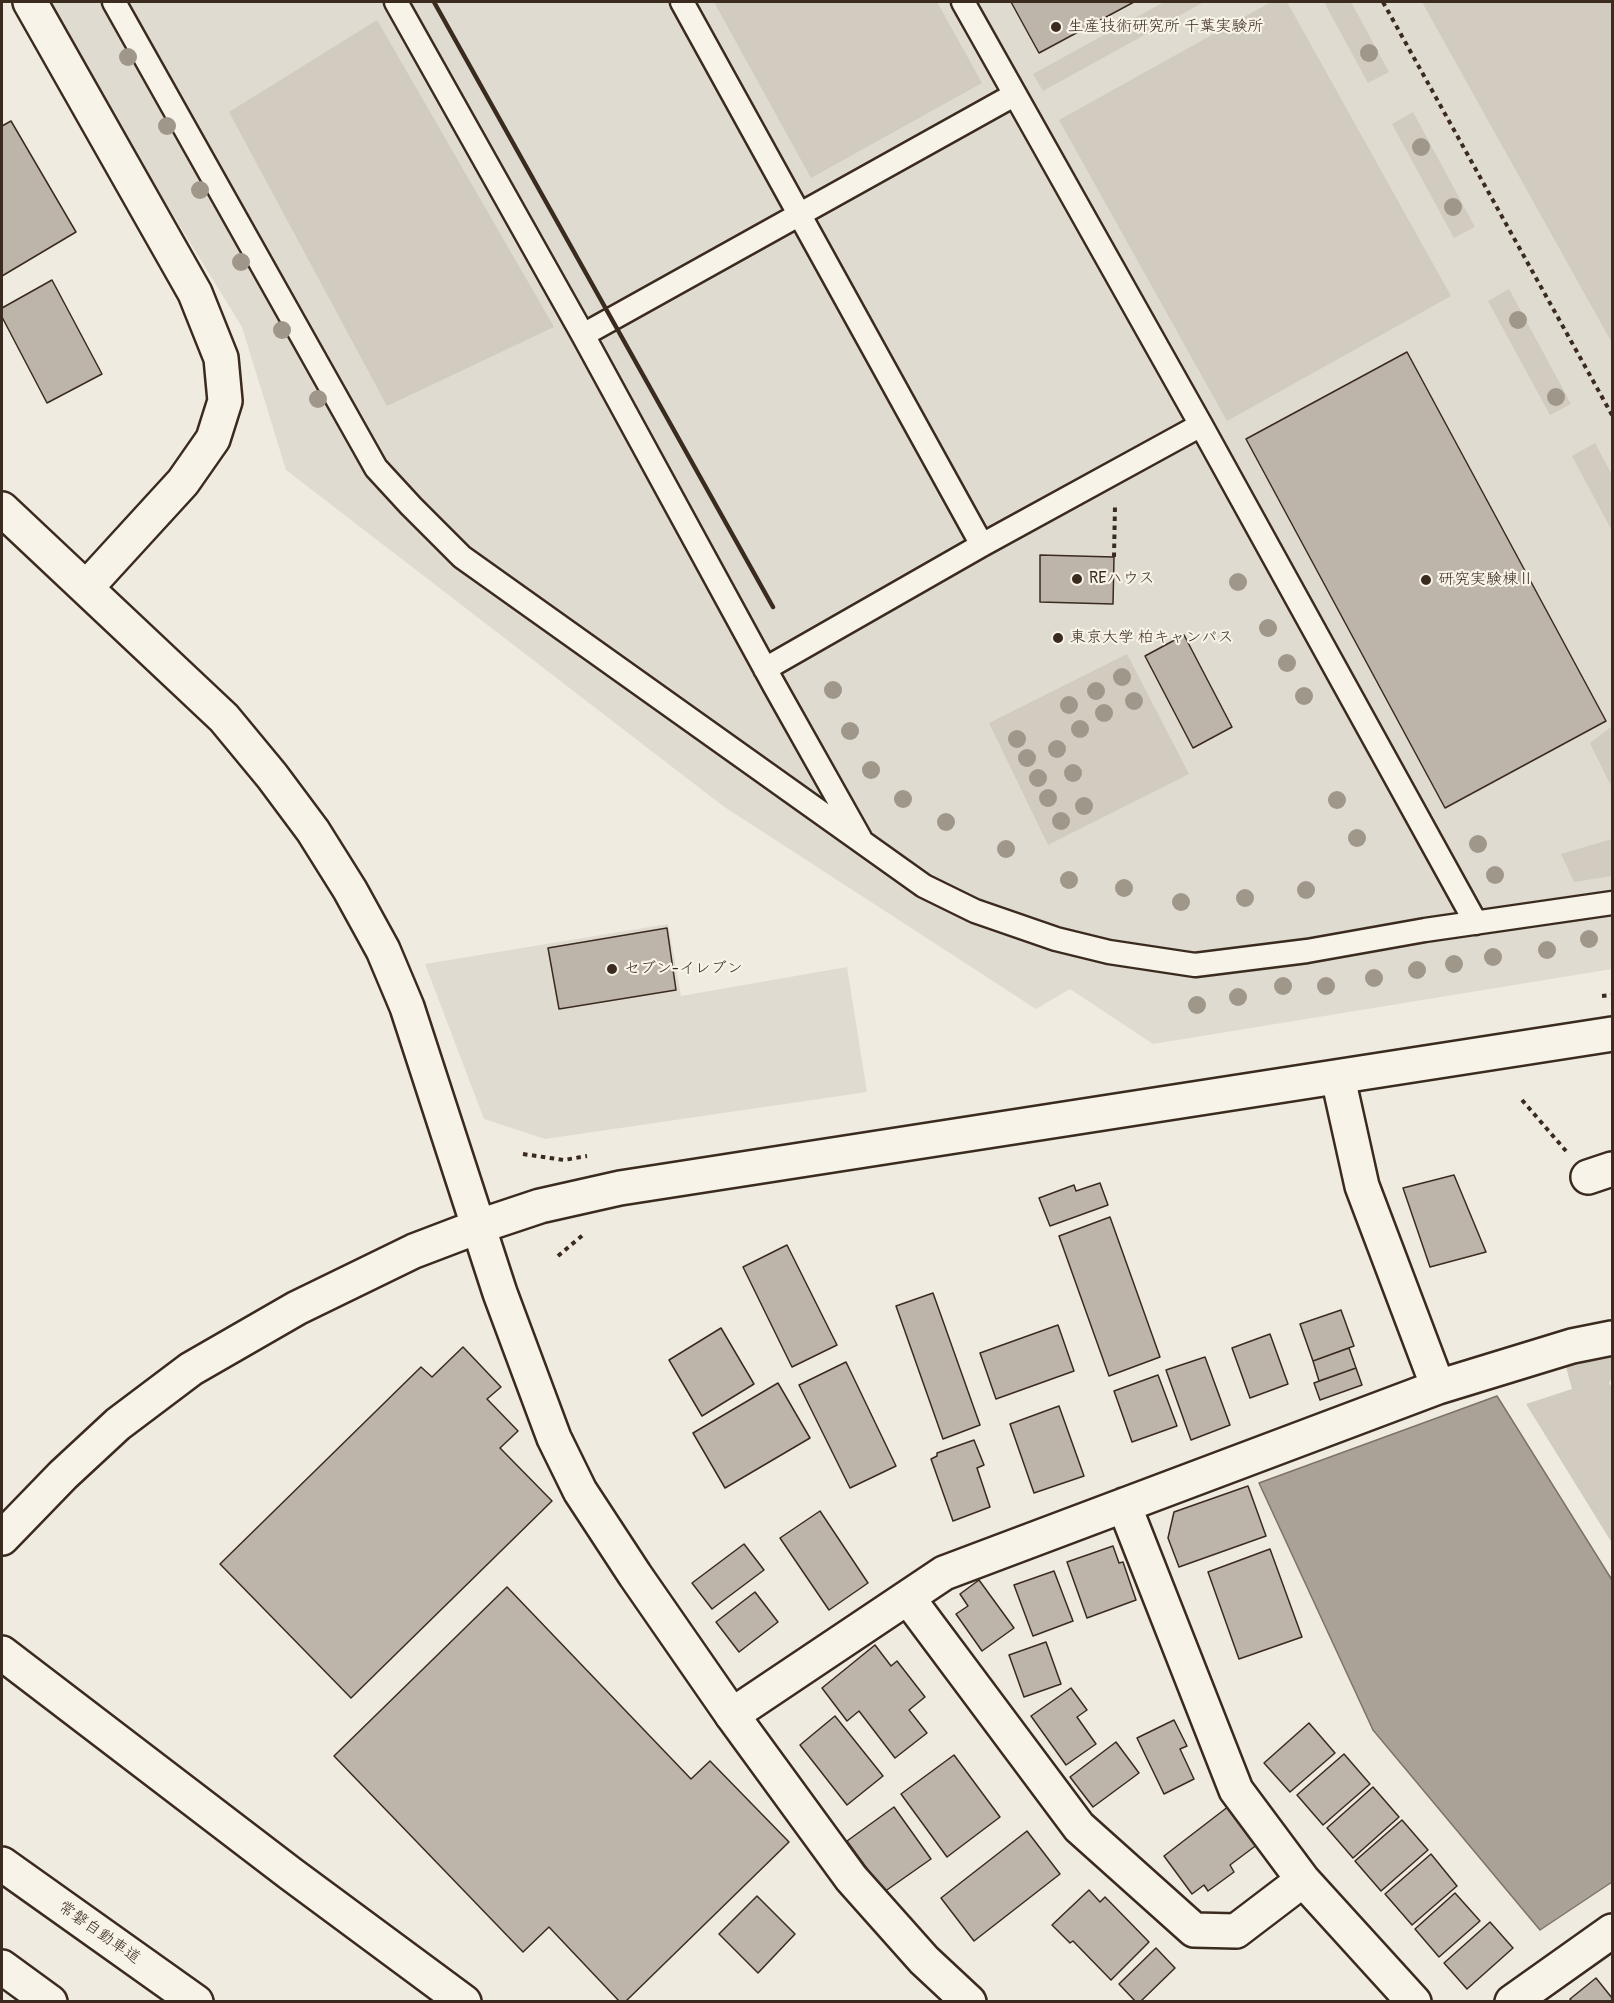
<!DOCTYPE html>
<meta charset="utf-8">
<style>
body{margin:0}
#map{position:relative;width:1614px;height:2003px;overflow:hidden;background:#efebe0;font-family:Pangolin,sans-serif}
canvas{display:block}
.frame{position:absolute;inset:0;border:3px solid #3b2a1e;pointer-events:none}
</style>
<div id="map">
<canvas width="1614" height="2003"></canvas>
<div class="frame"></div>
</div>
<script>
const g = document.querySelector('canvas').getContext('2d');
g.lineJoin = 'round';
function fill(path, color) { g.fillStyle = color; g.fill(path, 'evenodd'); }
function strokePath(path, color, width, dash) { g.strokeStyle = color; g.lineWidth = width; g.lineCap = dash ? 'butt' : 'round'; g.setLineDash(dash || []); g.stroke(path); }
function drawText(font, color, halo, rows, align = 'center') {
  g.font = font + ' Pangolin,"Klee One",sans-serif'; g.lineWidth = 4.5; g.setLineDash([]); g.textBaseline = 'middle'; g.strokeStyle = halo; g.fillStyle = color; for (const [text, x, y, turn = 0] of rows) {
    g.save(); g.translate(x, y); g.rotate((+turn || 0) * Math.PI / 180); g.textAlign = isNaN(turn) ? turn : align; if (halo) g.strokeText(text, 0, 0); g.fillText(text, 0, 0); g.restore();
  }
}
const built = new Path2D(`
 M47 2H1612V969L1153 1044 1070 989 1036 1009 723 806 286 470 242 327 106 106Z
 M668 924 681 996 847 967 867 1092 545 1139 484 1119 425 964Z`);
const green = new Path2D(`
 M714 2H937L982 83 811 178Z
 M1164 2H1204L1043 91 1033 74Z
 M1271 2H1287L1451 296 1227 421 1059 120Z
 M1324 2H1351L1389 72 1368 83Z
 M1422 2H1612V343Z
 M377 20 554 327 387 406 229 112Z
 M1413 112 1475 227 1454 238 1392 124Z
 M1509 289 1571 404 1550 415 1488 301Z
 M1595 443 1612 475V531L1572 456Z
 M1127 654 1189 774 1048 845 989 723Z
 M1611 727 1612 730V788L1590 743Z
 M1612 839V876L1574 882 1561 854Z
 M1612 1346V1378L1609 1383 1612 1387V1543L1526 1404 1572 1389 1564 1359Z`);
const water = new Path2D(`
 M1497 1396 1612 1580V1882L1540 1930 1373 1730 1259 1483Z`);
const building = new Path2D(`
 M1011 2H1134L1039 53Z
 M11 121 76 232 2 276V126Z
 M52 280 102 374 47 403 2 317V308Z
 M1407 352 1606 721 1445 808 1246 439Z
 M1040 555 1114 557 1113 604 1040 602Z
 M1184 635 1232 727 1193 748 1145 656Z
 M667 928 676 990 559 1009 548 948Z
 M1454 1175 1486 1252 1430 1267 1403 1188Z
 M1100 1183 1108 1205 1050 1226 1039 1198 1074 1185 1076 1191Z
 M1110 1217 1160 1357 1109 1376 1059 1236Z
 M787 1245 837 1345 792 1367 743 1267Z
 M933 1293 980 1425 943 1439 896 1306Z
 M1341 1310 1354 1346 1313 1361 1300 1324Z
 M1058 1325 1074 1371 996 1399 980 1353Z
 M721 1328 754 1384 702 1416 669 1360Z
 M1270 1334 1288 1384 1250 1398 1232 1348Z
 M463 1347 501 1387 487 1399 518 1431 500 1448 552 1501 351 1698 220 1564 421 1367 432 1377Z
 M1349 1348 1356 1368 1319 1381 1313 1361Z
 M1205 1357 1230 1425 1191 1440 1166 1370Z
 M846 1362 896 1466 850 1488 799 1385Z
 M1356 1368 1362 1385 1320 1400 1314 1383Z
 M1158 1375 1177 1426 1132 1442 1114 1391Z
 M778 1383 810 1438 725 1488 693 1433Z
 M1059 1406 1084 1476 1034 1493 1010 1424Z
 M974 1440 984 1465 977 1468 990 1507 953 1521 931 1459 937 1456V1453Z
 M1248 1486 1266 1536 1179 1567 1168 1538 1174 1512Z
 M820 1511 868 1583 829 1610 780 1538Z
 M744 1544 764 1570 712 1609 692 1583Z
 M1113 1546 1119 1563 1123 1562 1136 1600 1087 1618 1067 1562Z
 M1270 1549 1302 1637 1239 1659 1208 1572Z
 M1054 1571 1073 1621 1033 1636 1014 1585Z
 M979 1580 1014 1628 982 1651 956 1614 968 1606 960 1594Z
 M507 1587 691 1779 710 1761 789 1842 625 2002H620L549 1927 523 1952 334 1756Z
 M755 1592 778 1622 739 1652 716 1622Z
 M1046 1642 1061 1684 1024 1697 1009 1655Z
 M875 1645 891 1666 897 1661 925 1697 909 1710 927 1733 895 1758 859 1711 847 1721 822 1688Z
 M1071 1688 1087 1710 1077 1717 1096 1744 1066 1765 1031 1716Z
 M835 1716 883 1776 847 1805 800 1745Z
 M1174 1720 1187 1746 1180 1749 1194 1779 1164 1794 1137 1738Z
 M1309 1723 1335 1753 1290 1792 1264 1763Z
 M1116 1742 1139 1773 1093 1807 1070 1777Z
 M1344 1754 1370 1784 1323 1825 1297 1795Z
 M954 1755 1000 1817 947 1857 901 1794Z
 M1373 1787 1399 1817 1353 1858 1327 1828Z
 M1229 1806 1258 1844 1230 1865 1234 1872 1208 1891 1204 1885 1192 1894 1164 1856Z
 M894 1807 931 1859 884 1892 847 1841Z
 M1402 1820 1428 1850 1381 1891 1355 1861Z
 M1027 1831 1060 1874 974 1941 941 1898Z
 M1431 1854 1457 1886 1412 1925 1385 1894Z
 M1089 1890 1100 1902 1105 1897 1149 1942 1111 1980 1073 1941 1070 1943 1052 1925Z
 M1455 1893 1480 1921 1439 1957 1415 1929Z
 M757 1896 795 1934 758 1973 719 1934Z
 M1490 1922 1513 1948 1467 1989 1444 1963Z
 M1156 1948 1175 1968 1140 2002H1136L1119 1984Z
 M1596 1978 1612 1998V2002H1572L1570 1999Z`);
const path = new Path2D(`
 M1383 2 1612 415
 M1114 557 1115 506
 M1602 996 1612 995
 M1522 1100 1566 1151
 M523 1154 564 1160 587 1156
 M558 1256 584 1234`);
const lane = new Path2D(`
 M114 2 376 468 411 506 462 557 924 886 975 911 1056 939 1109 952 1195 965 1307 951 1425 930 1612 903
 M396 2 583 335 774 685 860 838
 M682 2 982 545
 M963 2 1201 425 1476 923
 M583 335 1014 95
 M765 669 982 545 1201 425`);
const street = new Path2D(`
 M1338 1078 1362 1186 1438 1387
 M1588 1177 1612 1169
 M1124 1505 1236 1790 1303 1880 1414 2002
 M908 1598 1079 1827 1194 1930 1236 1931 1303 1880
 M2 1653 291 1874 464 2002
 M732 1715 944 1573 1438 1387 1572 1346 1612 1338
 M1512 2002 1612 1931`);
const secondary = new Path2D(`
 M30 2 195 293 221 358 225 401 213 439 183 482 86 588
 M2 509 224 718 272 776 313 831 350 890 383 950 407 1007 500 1293 554 1438 580 1491 635 1575 732 1715 851 1878 924 1960 969 2002
 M2 1538 63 1475 118 1424 191 1369 297 1308 414 1251 477 1227 540 1206 620 1188 1612 1034`);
const highway = new Path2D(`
 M2 1864 196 2002
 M2 1967 50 2002`);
const rail = new Path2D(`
 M434 2 773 607`);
const trees = [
 [1369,53],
 [128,57],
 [167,126],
 [1421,147],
 [200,190],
 [1453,207],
 [241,262],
 [1518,320],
 [282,330],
 [1556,397],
 [318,399],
 [1238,582],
 [1268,628],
 [1287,663],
 [1122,677],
 [833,690],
 [1096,691],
 [1304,696],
 [1134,701],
 [1069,705],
 [1104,713],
 [1080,729],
 [850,731],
 [1017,739],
 [1057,749],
 [1027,758],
 [871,770],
 [1073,773],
 [1038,778],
 [1048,798],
 [903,799],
 [1337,800],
 [1084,806],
 [1061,821],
 [946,822],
 [1357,838],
 [1478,844],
 [1006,849],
 [1495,875],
 [1069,880],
 [1124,888],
 [1306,890],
 [1245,898],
 [1181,902],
 [1589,939],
 [1547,950],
 [1493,957],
 [1454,964],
 [1417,970],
 [1374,978],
 [1283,986],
 [1326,986],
 [1238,997],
 [1197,1005]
];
const markers = [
 [1056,27,6,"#3b2a1e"],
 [1077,579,6,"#3b2a1e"],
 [1426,580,6,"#3b2a1e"],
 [1058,638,6,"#3b2a1e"],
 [612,969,6,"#3b2a1e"]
];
const poiNames = [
 ["生産技術研究所 千葉実験所",1068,27],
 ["REハウス",1089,579],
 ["研究実験棟Ⅱ",1438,580],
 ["東京大学 柏キャンパス",1070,638],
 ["セブン-イレブン",624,969]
];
const streetNames = [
 ["常磐自動車道",99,1933,35]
];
fill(built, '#e0dbd0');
fill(green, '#d1cbc0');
fill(water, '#aaa296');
strokePath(water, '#7e7266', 1.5);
fill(building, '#bdb5aa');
strokePath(building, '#3b2a1e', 1.5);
strokePath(lane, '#3b2a1e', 27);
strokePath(street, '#3b2a1e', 38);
strokePath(secondary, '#3b2a1e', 38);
strokePath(highway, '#3b2a1e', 38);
strokePath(path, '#3b2a1e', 4, [4.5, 4.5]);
strokePath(lane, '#f7f3e8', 22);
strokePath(street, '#f7f3e8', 33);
strokePath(secondary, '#f7f3e8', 33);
strokePath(highway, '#f7f3e8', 33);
strokePath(rail, '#3b2a1e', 4.5);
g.fillStyle = '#a0978b';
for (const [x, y] of trees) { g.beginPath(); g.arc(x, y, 9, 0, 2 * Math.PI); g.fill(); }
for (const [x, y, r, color] of markers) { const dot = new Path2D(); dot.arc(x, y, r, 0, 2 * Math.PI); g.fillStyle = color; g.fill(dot); strokePath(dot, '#f7f3e8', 2); }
drawText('16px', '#3b2a1e', '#f7f3e8', poiNames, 'left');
drawText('16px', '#3b2a1e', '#f7f3e8', streetNames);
</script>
